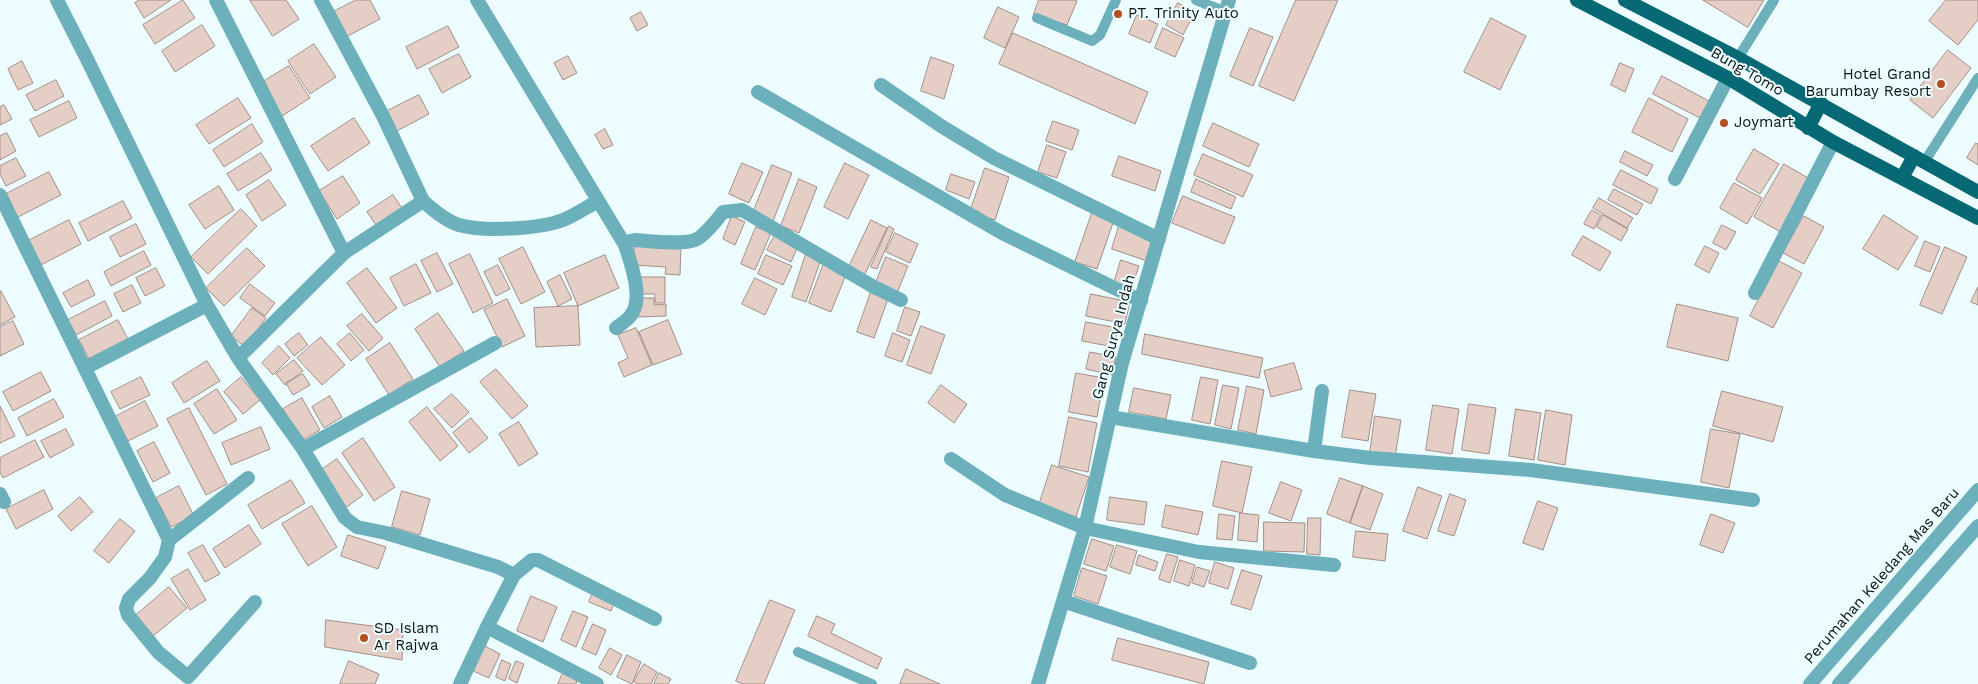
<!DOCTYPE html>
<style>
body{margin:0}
canvas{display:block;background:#ecfcff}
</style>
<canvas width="1978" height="684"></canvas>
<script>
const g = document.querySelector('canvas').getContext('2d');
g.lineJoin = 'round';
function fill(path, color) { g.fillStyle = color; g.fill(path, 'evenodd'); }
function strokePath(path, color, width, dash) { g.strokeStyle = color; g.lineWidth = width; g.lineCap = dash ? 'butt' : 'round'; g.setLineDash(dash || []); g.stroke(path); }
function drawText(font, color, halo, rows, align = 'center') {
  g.font = font + ' "Work Sans",sans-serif'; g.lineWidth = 4; g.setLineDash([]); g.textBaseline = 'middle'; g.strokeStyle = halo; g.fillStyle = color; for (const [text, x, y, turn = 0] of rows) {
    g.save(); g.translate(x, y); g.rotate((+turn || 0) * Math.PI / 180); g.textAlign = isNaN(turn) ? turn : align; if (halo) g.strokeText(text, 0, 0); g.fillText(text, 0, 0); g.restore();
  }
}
const building = new Path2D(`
 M139 0H171L144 18 135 3Z
 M183 0 195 18 155 44 143 25Z
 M250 0H286L299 19 273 36Z
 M356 0H370L380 19 346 37 333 12Z
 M1039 0H1074L1077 1 1067 25 1034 14Z
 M1296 0H1338L1294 101 1259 86Z
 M1703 0H1764L1748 27Z
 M1946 0H1978V20L1958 45 1929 21Z
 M1178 3 1195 12 1183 35 1166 25Z
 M998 7 1019 17 1005 48 984 38Z
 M641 12 648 25 637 31 630 18Z
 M1137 15 1158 24 1150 43 1129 34Z
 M1491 18 1526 36 1500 90 1464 72Z
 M202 25 215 46 175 72 162 51Z
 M448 26 459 47 417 69 406 47Z
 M1163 28 1184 38 1175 57 1155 48Z
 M1250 28 1273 37 1253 86 1230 76Z
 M1013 33 1148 92 1135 124 999 64Z
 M314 44 336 77 310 94 288 61Z
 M1948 50 1971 68 1933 118 1910 100Z
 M459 54 471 77 442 93 429 69Z
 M568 56 577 73 563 80 554 63Z
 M931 57 954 65 944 99 921 91Z
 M22 61 33 83 18 90 8 69Z
 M1620 63 1634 69 1625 92 1611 85Z
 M289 66 310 98 282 116 261 83Z
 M1662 76 1709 101 1700 118 1653 94Z
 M56 80 64 96 35 111 26 95Z
 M419 95 429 114 395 132 385 112Z
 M238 98 251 118 209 144 196 125Z
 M1649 98 1688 119 1672 152 1632 132Z
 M69 101 77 118 39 137 30 120Z
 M4 105 12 119 0 125V107Z
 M354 118 370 143 328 171 311 146Z
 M1053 121 1079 130 1072 150 1046 141Z
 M1213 123 1259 144 1249 167 1203 146Z
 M252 124 263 142 224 167 213 150Z
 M605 129 613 145 603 149 595 135Z
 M7 133 16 151 0 160V136Z
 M1976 143 1978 144V165L1967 158Z
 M1047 145 1066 152 1057 178 1038 172Z
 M1754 149 1779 164 1760 194 1736 180Z
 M1625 151 1653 165 1647 176 1620 162Z
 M261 153 272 170 238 191 227 174Z
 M1203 154 1253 175 1243 197 1194 175Z
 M1119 156 1161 171 1155 191 1112 176Z
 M16 158 26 176 6 186 0 174V166Z
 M742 163 763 172 749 203 729 194Z
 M845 163 869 175 848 219 824 207Z
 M1784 164 1815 182 1784 234 1754 217Z
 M772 165 792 173 773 221 753 213Z
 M985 168 1009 177 995 220 970 212Z
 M1621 170 1658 189 1651 204 1613 185Z
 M49 172 61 195 16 218 4 195Z
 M951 174 975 182 969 199 946 190Z
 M343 176 360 203 337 219 319 191Z
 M799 179 817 187 799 233 781 226Z
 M1196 179 1236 197 1231 209 1191 192Z
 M269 180 286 205 262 221 246 195Z
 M1734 183 1762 198 1747 224 1720 208Z
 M219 186 234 210 205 229 189 205Z
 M1614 189 1643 204 1637 215 1608 200Z
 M393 195 402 208 376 225 367 212Z
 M1183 196 1235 217 1224 244 1172 223Z
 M1599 198 1633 218 1627 228 1593 208Z
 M123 201 132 218 88 241 79 223Z
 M241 209 257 226 208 274 191 257Z
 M1592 210 1601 215 1594 229 1584 224Z
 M1092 213 1114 220 1097 269 1075 262Z
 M1603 215 1628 229 1621 241 1597 227Z
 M1884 215 1918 237 1898 270 1863 249Z
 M732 216 745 222 735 245 723 239Z
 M1804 216 1824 227 1804 264 1783 253Z
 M69 220 81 244 41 265 28 241Z
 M871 220 887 228 864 276 848 269Z
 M136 224 146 244 120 257 110 237Z
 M1722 225 1736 232 1726 250 1713 243Z
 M889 226 894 229 877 269 871 267Z
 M1119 226 1155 239 1147 261 1112 249Z
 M756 227 771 233 755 270 741 264Z
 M776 233 799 244 791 262 767 250Z
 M895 233 918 244 910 263 886 252Z
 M1583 236 1611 252 1600 271 1572 255Z
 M1925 241 1940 247 1930 272 1915 266Z
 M635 243 681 246 680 275 665 274 666 267 634 265Z
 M1705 246 1719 253 1709 273 1695 265Z
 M523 247 545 292 521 304 499 259Z
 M1945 247 1967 257 1942 314 1920 305Z
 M247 248 265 266 224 306 206 288Z
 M144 251 151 265 111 286 104 272Z
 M437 253 453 284 437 292 421 261Z
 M470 254 493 303 473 313 449 264Z
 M806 254 821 259 806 302 792 297Z
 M605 255 619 288 578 306 564 273Z
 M766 255 792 266 783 285 758 274Z
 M886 257 908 266 897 293 875 285Z
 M1121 260 1139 266 1131 289 1114 283Z
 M1779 261 1802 273 1773 328 1750 316Z
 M824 263 847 272 831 312 809 303Z
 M416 264 431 293 404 306 390 278Z
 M498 265 510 289 496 296 484 272Z
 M156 268 165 286 145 296 136 278Z
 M367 268 397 308 376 323 347 283Z
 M560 275 572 299 558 306 547 282Z
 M638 277H665V303H655V294H638Z
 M755 278 777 289 765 315 742 304Z
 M88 280 95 295 71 307 63 293Z
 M250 284 275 303 265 316 240 298Z
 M132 285 141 303 123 312 114 294Z
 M1978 287V305L1971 302Z
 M1 291 15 317 0 325V292Z
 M871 292 888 299 874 338 857 332Z
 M1091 294 1130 302 1125 324 1086 316Z
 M638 298H654V305L666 304V316L639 317Z
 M507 299 525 336 502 347 484 310Z
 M105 301 112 316 76 335 68 320Z
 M1677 304 1738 318 1728 361 1667 347Z
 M578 306 580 345 536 347 534 308Z
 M905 307 920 312 911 336 897 331Z
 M252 308 266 318 245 347 231 336Z
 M438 313 464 351 440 367 415 329Z
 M362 314 383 338 369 351 347 326Z
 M118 320 128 339 89 359 79 340Z
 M668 320 682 354 653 365 639 332Z
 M13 321 24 344 0 356V327Z
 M1086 322 1118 328 1114 347 1082 341Z
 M921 326 945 335 931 374 907 365Z
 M636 328 652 365 624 377 618 363 628 358 618 335Z
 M299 333 308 345 294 356 285 344Z
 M350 333 364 350 351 361 337 344Z
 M893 333 910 340 902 362 885 356Z
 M1145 334 1263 358 1259 378 1142 354Z
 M321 337 345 365 322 385 297 358Z
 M390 343 413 379 389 395 366 359Z
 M279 346 290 358 273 375 262 363Z
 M1090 352 1116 357 1112 375 1086 369Z
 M294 360 303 371 285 385 276 374Z
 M207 361 220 381 184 403 172 383Z
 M1294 363 1302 389 1271 397 1264 371Z
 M496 369 528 406 512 419 480 382Z
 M41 372 51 391 13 411 3 392Z
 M1076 373 1104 378 1097 417 1069 412Z
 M303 374 310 385 293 395 286 383Z
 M141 377 150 395 120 409 111 392Z
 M241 377 260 400 243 414 224 392Z
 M1201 377 1218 380 1210 424 1192 420Z
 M941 385 967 404 954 423 928 403Z
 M1223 385 1239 388 1231 429 1215 425Z
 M1247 386 1264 390 1256 434 1238 430Z
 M1134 388 1171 395 1166 419 1129 412Z
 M217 389 237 420 214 434 194 404Z
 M1350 390 1376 394 1368 441 1342 437Z
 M1722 391 1783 407 1773 442 1713 426Z
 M452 394 469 412 452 428 434 409Z
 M330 396 342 417 324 428 312 407Z
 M302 398 320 430 301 441 283 409Z
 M54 399 64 417 27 436 18 418Z
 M145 401 158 426 128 441 115 417Z
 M1469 404 1496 408 1489 454 1462 450Z
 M1433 405 1459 409 1452 454 1426 450Z
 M0 406 15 436 0 443Z
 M427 407 458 446 440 461 409 422Z
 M189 408 227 484 206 495 167 419Z
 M1516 409 1541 413 1534 460 1509 456Z
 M1546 410 1572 415 1565 465 1538 460Z
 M1375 416 1401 420 1395 457 1370 453Z
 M1069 417 1097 423 1088 472 1059 466Z
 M471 418 488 438 469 453 453 433Z
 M519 422 538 454 519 466 499 434Z
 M261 427 270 449 231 465 222 443Z
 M66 429 74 445 50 458 41 441Z
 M1711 429 1740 434 1729 488 1701 482Z
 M363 438 395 487 374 501 342 453Z
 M35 440 44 457 3 478 0 472V458Z
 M154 442 170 473 153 482 137 451Z
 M337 459 363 495 344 509 318 472Z
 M1222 461 1252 467 1242 513 1213 506Z
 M1052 465 1089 477 1076 517 1039 505Z
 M1340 478 1363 486 1350 523 1327 514Z
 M291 480 305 503 262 529 248 505Z
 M1281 482 1302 490 1291 521 1269 513Z
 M179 486 194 516 171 527 156 498Z
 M1363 486 1383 494 1370 530 1350 523Z
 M1418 487 1442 496 1427 539 1403 531Z
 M44 490 53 509 16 529 6 509Z
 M402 491 430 499 420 535 392 527Z
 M1450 494 1466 500 1454 536 1438 531Z
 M80 497 93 512 71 531 58 516Z
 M1110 497 1147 502 1144 525 1107 520Z
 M1538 501 1558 508 1543 550 1523 543Z
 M1166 505 1203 512 1198 535 1162 527Z
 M312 506 337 547 308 566 282 524Z
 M1240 513 1259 515 1257 542 1238 540Z
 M1219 514 1235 516 1232 540 1217 539Z
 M1711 514 1735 523 1723 553 1700 545Z
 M1308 518H1321L1320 555 1307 554Z
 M120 519 135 531 109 563 94 551Z
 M1264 522 1305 523 1304 552 1264 551Z
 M249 525 261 544 225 568 213 549Z
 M1356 531 1388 534 1385 561 1353 557Z
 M348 535 386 547 378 569 341 556Z
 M1092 539 1114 546 1106 571 1084 564Z
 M203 545 220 574 205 582 188 553Z
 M1117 545 1137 551 1130 574 1110 567Z
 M1167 554 1178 557 1170 583 1159 579Z
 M1139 555 1158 562 1155 571 1136 565Z
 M1180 560 1195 565 1189 586 1174 581Z
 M1215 562 1234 568 1228 589 1209 583Z
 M1197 567 1210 571 1204 587 1192 583Z
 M1082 568 1107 576 1098 604 1074 596Z
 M188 569 206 600 190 610 171 579Z
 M1242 570 1262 576 1251 610 1231 604Z
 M169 587 187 608 152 637 135 616Z
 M593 592 615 602 611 611 589 602Z
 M531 596 557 607 543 642 517 631Z
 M770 600 795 610 764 684H743L736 681Z
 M573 611 588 617 576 647 561 640Z
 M817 616 835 624 831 633 882 658 877 669 808 636Z
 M326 620 403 630 402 660 325 647Z
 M593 624 606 630 596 655 582 649Z
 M1118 638 1209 662 1204 684 1112 660Z
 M485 646 500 654 489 678 473 671Z
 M610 648 622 655 611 675 599 668Z
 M627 655 641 662 632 684 617 677Z
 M502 660 511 664 505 681 496 677Z
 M349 661 379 674 375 684H340Z
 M516 661 524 664 517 683 509 679Z
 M644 664 657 672 651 684H638L634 682Z
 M906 669 940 684H900Z
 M563 673 577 680 576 684H558Z
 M659 673 671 679 668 684H654Z`);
const service = new Path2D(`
 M1196 0 1226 12
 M1037 18 1092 41 1100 35 1116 0
 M1738 58 1774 0
 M1925 161 1978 78
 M798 652 872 684`);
const minor = new Path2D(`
 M57 0 88 61 207 305 238 358 303 449 345 518 357 527 386 533 498 567 514 575 532 560H538L655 619
 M216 0 344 253
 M321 0 383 116 423 201C433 210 446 221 459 225 484 232 539 229 563 220 575 215 587 207 598 201
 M477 0 625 245
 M881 85 941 126 994 158 1159 239
 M758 92 1002 233 1141 301
 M1675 179 1728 78
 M0 195 169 540 248 478
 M1755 293 1833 142
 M616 328C621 324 628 320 631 315 644 299 631 263 625 245L630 241 635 240C650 241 682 245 695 240 703 237 718 219 723 212L742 210 874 287 901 300
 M238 358 344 253 423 201
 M85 368 207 305
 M1110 417 1314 451 1371 458 1531 470 1753 500
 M303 449 495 343
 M1314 451 1322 391
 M951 459 1005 495 1085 528 1199 552 1334 565
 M0 494 4 502
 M169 540 165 557 150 578 129 599 126 608 128 615 158 652 188 677 255 602
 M1063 601 1250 663
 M487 627 597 684
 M460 684 487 627 514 575
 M1038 684 1085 528 1122 363 1229 0
 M1810 684 1978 490
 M1839 684 1978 526`);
const primary = new Path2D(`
 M1577 0 1728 78 1833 142 1978 218
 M1625 0 1738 58 1978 192
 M1808 128 1821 103
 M1902 178 1914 156`);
const markers = [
 [1118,14,5,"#b44f20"],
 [1941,84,5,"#b44f20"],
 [1724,123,5,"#b44f20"],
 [364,638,5,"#b44f20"]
];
const poiNames = [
 ["PT. Trinity Auto",1128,14],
 ["Hotel Grand",1931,75,"right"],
 ["Barumbay Resort",1931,92,"right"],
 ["Joymart",1734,123],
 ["SD Islam",374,629],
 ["Ar Rajwa",374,646]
];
const streetNames = [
 ["Bung Tomo",1747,72,30],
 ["Gang Surya Indah",1114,337,-75],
 ["Perumahan Keledang Mas Baru",1882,576,-49]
];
fill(building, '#e4cec5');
strokePath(building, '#a38e86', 1);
strokePath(service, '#6bb0ba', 10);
strokePath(minor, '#6bb0ba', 14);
strokePath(primary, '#076974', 14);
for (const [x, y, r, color] of markers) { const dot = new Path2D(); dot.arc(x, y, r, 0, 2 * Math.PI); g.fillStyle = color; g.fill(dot); strokePath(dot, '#ecfcff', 2); }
drawText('15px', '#0a1314', '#ecfcff', poiNames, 'left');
drawText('15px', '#0a1314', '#ecfcff', streetNames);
</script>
